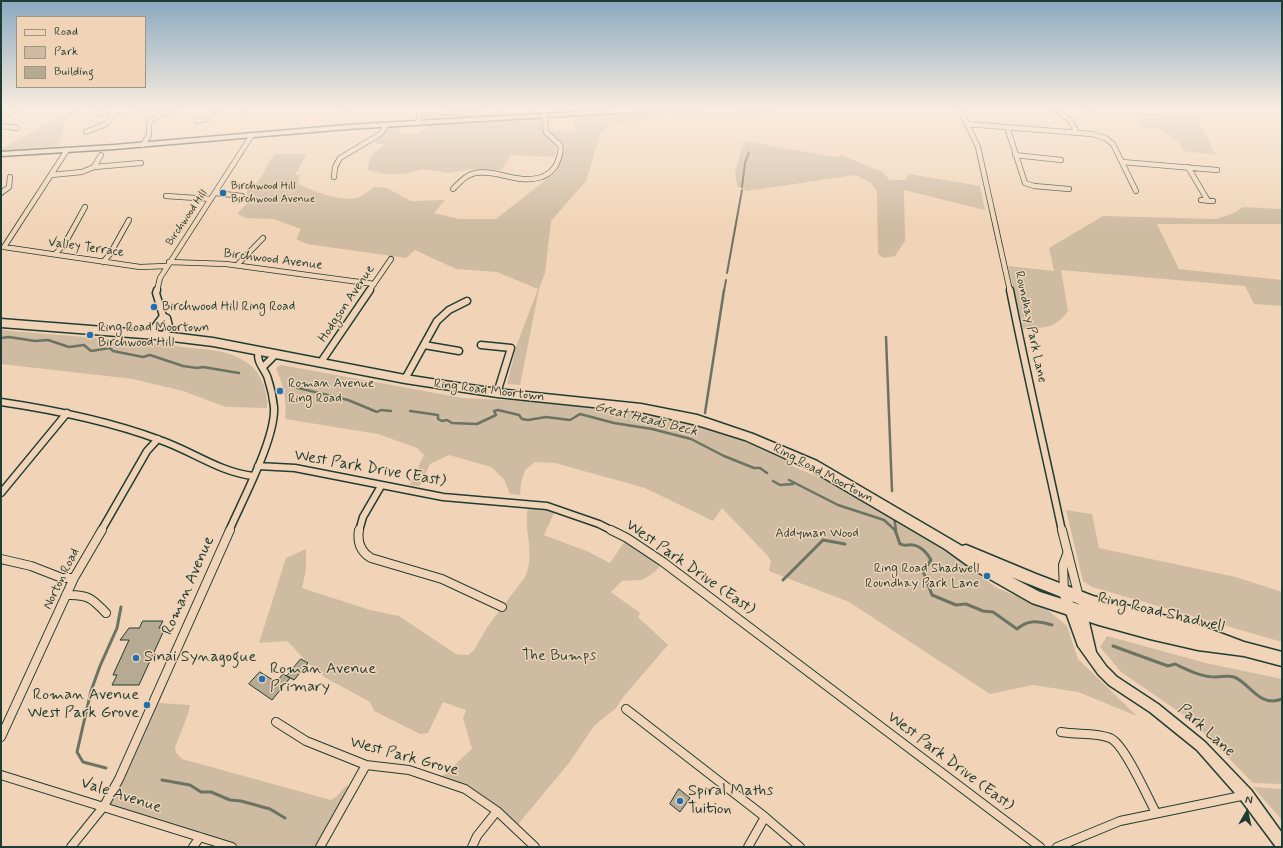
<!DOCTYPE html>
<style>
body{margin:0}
#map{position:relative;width:1283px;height:848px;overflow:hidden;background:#f1d4b7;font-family:Mynerve,sans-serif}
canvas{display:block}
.frame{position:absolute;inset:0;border:2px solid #1f3d34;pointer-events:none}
.legend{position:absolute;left:16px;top:16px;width:130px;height:72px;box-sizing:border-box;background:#f1d4b7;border:1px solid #9d9883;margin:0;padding:5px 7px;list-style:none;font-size:12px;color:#1f3d34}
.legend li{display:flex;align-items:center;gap:8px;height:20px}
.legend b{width:20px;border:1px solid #9d9883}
.north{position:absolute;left:1227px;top:792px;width:40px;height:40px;-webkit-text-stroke:3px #f1d4b7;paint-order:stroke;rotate:9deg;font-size:11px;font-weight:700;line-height:16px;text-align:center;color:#1f3d34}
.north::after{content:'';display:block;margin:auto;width:14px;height:18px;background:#1f3d34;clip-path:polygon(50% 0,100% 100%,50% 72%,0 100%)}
</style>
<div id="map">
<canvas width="1283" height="848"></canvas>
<div class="frame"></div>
<ul class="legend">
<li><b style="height:5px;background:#f1d4b7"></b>Road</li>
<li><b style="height:11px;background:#cfbba2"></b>Park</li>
<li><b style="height:11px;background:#b6aa93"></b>Building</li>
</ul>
<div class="north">N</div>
</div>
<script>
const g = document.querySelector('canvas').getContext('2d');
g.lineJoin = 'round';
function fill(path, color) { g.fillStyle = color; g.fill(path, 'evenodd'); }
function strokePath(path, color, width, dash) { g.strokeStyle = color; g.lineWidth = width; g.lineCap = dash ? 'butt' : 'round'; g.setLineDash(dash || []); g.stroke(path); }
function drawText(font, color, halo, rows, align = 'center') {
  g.font = font + ' Mynerve,sans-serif'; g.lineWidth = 3; g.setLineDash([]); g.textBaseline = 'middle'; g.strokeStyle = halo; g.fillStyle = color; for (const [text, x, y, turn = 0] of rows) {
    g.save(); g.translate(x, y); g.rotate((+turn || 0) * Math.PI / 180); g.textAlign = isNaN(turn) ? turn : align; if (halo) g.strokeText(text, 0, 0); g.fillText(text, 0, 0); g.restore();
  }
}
const green = new Path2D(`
 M75 109H84L72 115 65 122 58 148 1 153V149Z
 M529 109H544L529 113V114L429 121H424L421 118 423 113C433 110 442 113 451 117L529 113Z
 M677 109H701L706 113 741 111V109H783L758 116 741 118 685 120 671 118 668 112 658 113 650 120 613 124 601 132 586 181 551 221 545 273 539 289 520 385 507 384 517 344 538 289 497 272 456 269 415 250 406 258 307 244 296 239 301 229 274 219 246 218 237 214 248 202 246 188 258 182 274 154H307L295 175H300L298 184C313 191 342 203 359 197 364 195 370 190 374 187L387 188 411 201 445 200 434 213 459 219H496L556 172 565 147 549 131H574L573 114Z
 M1135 112 1196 116 1216 155 1184 151 1178 142 1160 129 1141 128Z
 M541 118C542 122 541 130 544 133 551 144 559 141 555 157L510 155 502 170 473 169 448 173 424 169 403 174H385L368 170C368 158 374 152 384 145L375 143 389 127 400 126 399 134H418L426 129 427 125Z
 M744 141 836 157 841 155 882 172 890 180H905L909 174 980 186 985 210 904 190 905 241 895 256 884 258 878 254 877 191 871 183 855 175 747 191 737 186 735 172Z
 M1243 207 1282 209V224H1157L1179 269 1282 280V306L1254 304 1245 286 1061 270 1068 311C1055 329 1043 328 1023 329L1008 266 1054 271 1049 248 1103 216 1216 219 1232 214Z
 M1 330C62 336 123 338 183 347 207 350 230 349 250 365 262 374 268 393 267 408L226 407 183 391 133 379 1 364Z
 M281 365 463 398 525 401 644 413 669 418 732 436 789 458 787 464 832 483 917 529 997 588 1044 607 1067 626 1078 659 1137 716 1078 692 1033 685 990 694 849 602 769 571 771 561 767 555 722 508 713 521 645 488 555 463 535 462 525 470 521 483 520 495 510 494 504 479 491 467 449 455 430 464 420 486 410 485 424 455 417 448 378 434 285 419C287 401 284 385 276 369L278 366Z
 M529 504 556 509 544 535 589 552 610 563 627 538 663 562 655 572 642 580 622 581 611 592 640 613 638 617 668 645 624 696 616 708 594 726 569 763 515 828 466 788 439 779 472 749 463 718 466 710 443 702 428 733 420 734 374 711 370 702 326 678 314 669 287 641 259 643 286 558 306 549V570L302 588 370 610 399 616 456 654 468 655 474 650 488 626 525 577C537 550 521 529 529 504Z
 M1066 510 1092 514 1099 548 1236 577 1282 592V642L1092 587 1083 581Z
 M1107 636 1206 663 1282 679V784L1253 783 1191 720 1121 672 1100 647Z
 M167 679H169L159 703 190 705 189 711 175 748 176 753 182 759 331 800 337 796 346 786H355L320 847H232L104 806Z
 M1253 787 1282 789V820Z`);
const streamFar2 = new Path2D(`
 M742 187 745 163 749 152
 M727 273 742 190
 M724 291 726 280`);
const streamFar1 = new Path2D(`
 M886 337 892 491
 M1 338 9 337 35 341 48 340 69 347 84 345 91 351 110 348 113 351 143 357 150 355 183 366 197 368 203 367 239 373
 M294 387 348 400 377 412 381 410 391 411
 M410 411 438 415V419L442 421 447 420 452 423 477 424 496 415 494 411 498 410 519 415 522 419 528 420 546 417 570 420 580 414 614 423 652 429 691 439 724 456 754 468H760L767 473
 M705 413 724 290
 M789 480 838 505 884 520 896 531
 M773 481 780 485 793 484
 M894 517 896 530`);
const stream = new Path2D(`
 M895 530 900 544C906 547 908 544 913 545 921 546 928 554 931 560L923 571 932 595 956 605 966 604 983 611 993 612 1017 629C1029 619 1038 621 1052 625
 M783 580 823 540 845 544
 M1113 646 1168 666 1175 664C1188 670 1201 677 1216 677 1222 677 1228 675 1234 677 1250 683 1259 708 1282 699
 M106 768 83 762 77 752 91 691 100 666 117 628 121 607
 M162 780 190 785 201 792H211L230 800 241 801 270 809 285 818`);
const building = new Path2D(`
 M143 621H163L159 628H165L139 685H112L117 675H113L129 640H120L129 628H139Z
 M301 659 308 663 294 680 287 676Z
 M260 672 276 682 283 674 290 678 272 700 249 684Z
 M679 789 690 798 680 812 670 804Z`);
const streetFar2 = new Path2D(`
 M94 109 95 112 100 113 140 109
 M150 109H155L163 113
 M344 109 345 111
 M960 109 978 147 1010 291
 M1055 109 1070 120 1077 133
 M421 110C447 111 476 118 502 109
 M1087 110 1092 109
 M242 113 245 109
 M1 118 17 109
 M197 121 207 119 212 111 217 109
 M418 123 421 109
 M967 124 1092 134 1105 138 1113 144 1136 191
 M1 126 17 128
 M1007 127 1025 183 1034 186 1069 189
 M86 132 106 124 116 112
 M143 145 149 135V123L154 118 175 109
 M67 150 4 247 140 267 166 266
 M1015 155 1061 160
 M1122 162 1217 170
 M94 167 141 163
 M1188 167 1208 201
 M51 175 82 172 94 167 101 155
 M334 177 335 167 340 158 377 136 382 132 386 125
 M453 189C460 182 466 175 475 173 498 169 517 185 542 177 549 174 554 170 557 163 559 158 562 150 560 145L546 132 544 115
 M1 193 9 187 10 177
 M215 193 242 196
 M166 196 211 199
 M1201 200 1213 201
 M55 254 64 245 85 207
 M103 262 110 254 129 220
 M169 262 226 264 374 284
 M237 265 263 238
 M157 291 160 278 252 135
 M369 291 391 259`);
const streetFar1 = new Path2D(`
 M157 290 156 293 163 316 167 318 169 326 164 336
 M1010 290C1026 371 1045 451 1062 531
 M149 335 163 316
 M424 345 459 351
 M481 345 511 348 497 393
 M321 362 370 290
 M263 367 276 354
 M405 379 437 321 449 310 467 301
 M1 402C55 410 109 421 160 440 192 451 219 472 253 476
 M258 466 295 468 443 497 547 506 599 524 613 531
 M1 493 67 413
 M101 531 147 451 158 439
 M229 531C242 501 276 438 274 407 273 398 271 388 268 379 266 370 255 362 259 351
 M359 531 363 517 381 486`);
const street = new Path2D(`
 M359 530C357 542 361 552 371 558L442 579 502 607
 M611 530 627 538 663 562 1040 847
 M1062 530 1079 597
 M1 559 31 566 62 578H74
 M1064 592 1063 565 1067 554
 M66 595C87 594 92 598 106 613
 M626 709 765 817 800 847
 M276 722 306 741 366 765 409 770 465 789 497 811 535 847
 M1061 732C1077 735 1095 732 1110 738 1124 743 1148 798 1156 813
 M1 737 74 578 102 530
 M1 775 232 847
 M71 847 104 806 119 779 230 530
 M193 847 200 837
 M320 847 366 765
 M472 847 477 836 497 811
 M748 847 765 817
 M1057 847 1120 821 1246 795`);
const secondary = new Path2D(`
 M626 109H650L647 111 347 129 114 149 1 156V152L114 145 347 125Z
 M1064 588 1068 589 1076 611 1077 605 1081 604 1085 605 1096 652 1106 666 1117 677 1158 704 1205 742 1251 790 1282 833V847H1276L1241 800 1197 750 1150 712 1109 685 1098 674 1078 646 1059 593 1060 589Z`);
const highway = new Path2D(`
 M1 319 156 331 213 338 405 375 497 389 641 404 697 415 753 434 817 461 962 546 966 545 971 547 1036 574 1093 596 1196 624 1244 642 1282 652V666L1244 656 1198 650 1150 639 1099 625 1032 603 974 570 945 549 809 469 745 440 697 425 641 412 497 397 405 383 213 346 156 339 1 327ZM1011 577 1084 606 1040 592Z`);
const markers = [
 [223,193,4,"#1f6fb2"],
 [154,307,4,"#1f6fb2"],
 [90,335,4,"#1f6fb2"],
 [280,391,4,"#1f6fb2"],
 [987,576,4,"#1f6fb2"],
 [136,658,4,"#1f6fb2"],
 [262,679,4,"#1f6fb2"],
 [147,705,4,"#1f6fb2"],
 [680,801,4,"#1f6fb2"]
];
const farPoinames = [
 ["Birchwood Hill",231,187],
 ["Birchwood Avenue",231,200]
];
const farStreetnames = [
 ["Birchwood Hill",187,218,-56]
];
const streetNames = [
 ["Valley Terrace",86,248,8],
 ["Birchwood Avenue",273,260,7],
 ["Hodgson Avenue",347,304,-56],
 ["Roundhay Park Lane",1030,327,78],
 ["Ring Road Moortown",489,391,7],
 ["Ring Road Moortown",823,474,28],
 ["Norton Road",62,579,-64]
];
const poiNames = [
 ["Birchwood Hill Ring Road",162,307],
 ["Ring Road Moortown",98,328],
 ["Birchwood Hill",98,343],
 ["Roman Avenue",288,384],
 ["Ring Road",288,399],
 ["Ring Road Shadwell",979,569,"right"],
 ["Roundhay Park Lane",979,584,"right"]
];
const parkNames = [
 ["Addyman Wood",817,534]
];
const waterNames = [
 ["Great Heads Beck",646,420,14]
];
const nearStreetnames = [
 ["West Park Drive (East)",370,469,10],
 ["West Park Drive (East)",690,568,35],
 ["Roman Avenue",189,586,-66],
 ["Ring Road Shadwell",1161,613,13],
 ["Park Lane",1206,731,42],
 ["West Park Grove",404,757,15],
 ["West Park Drive (East)",950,762,37],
 ["Vale Avenue",121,796,18]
];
const nearParknames = [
 ["The Bumps",559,657]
];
const nearPoinames = [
 ["Sinai Synagogue",144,658],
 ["Roman Avenue",270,670],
 ["Primary",270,688],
 ["Roman Avenue",139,696,"right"],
 ["West Park Grove",139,714,"right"],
 ["Spiral Maths",688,792],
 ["Tuition",688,810]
];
fill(green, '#cfbba2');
strokePath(streamFar2, '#6b7463', 2);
strokePath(streamFar1, '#6b7463', 2.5);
strokePath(stream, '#6b7463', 3);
fill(building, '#b6aa93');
strokePath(building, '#1f3d34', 1);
strokePath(streetFar2, '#1f3d34', 6);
strokePath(streetFar1, '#1f3d34', 9);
strokePath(street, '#1f3d34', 10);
strokePath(secondary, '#1f3d34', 3);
strokePath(highway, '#1f3d34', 3);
strokePath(streetFar2, '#f1d4b7', 4.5);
strokePath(streetFar1, '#f1d4b7', 6);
strokePath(street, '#f1d4b7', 8);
fill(secondary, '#f1d4b7');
fill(highway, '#f1d4b7');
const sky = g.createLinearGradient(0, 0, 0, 227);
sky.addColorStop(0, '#8aa9c0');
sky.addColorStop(0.48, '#f9ecdf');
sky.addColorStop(1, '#f9ecdf00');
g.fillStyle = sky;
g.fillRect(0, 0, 1283, 227);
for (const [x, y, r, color] of markers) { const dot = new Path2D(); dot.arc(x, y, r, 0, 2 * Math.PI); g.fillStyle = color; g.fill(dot); strokePath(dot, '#f1d4b7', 1.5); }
drawText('11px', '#1f3d34', '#f1d4b7', farPoinames, 'left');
drawText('11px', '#1f3d34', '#f1d4b7', farStreetnames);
drawText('13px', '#1f3d34', '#f1d4b7', streetNames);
drawText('13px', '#1f3d34', '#f1d4b7', poiNames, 'left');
drawText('13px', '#314a3f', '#f1d4b7', parkNames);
drawText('italic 14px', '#324b40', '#f1d4b7', waterNames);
drawText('16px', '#1f3d34', '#f1d4b7', nearStreetnames);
drawText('16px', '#314a3f', '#f1d4b7', nearParknames);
drawText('16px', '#1f3d34', '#f1d4b7', nearPoinames, 'left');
</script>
